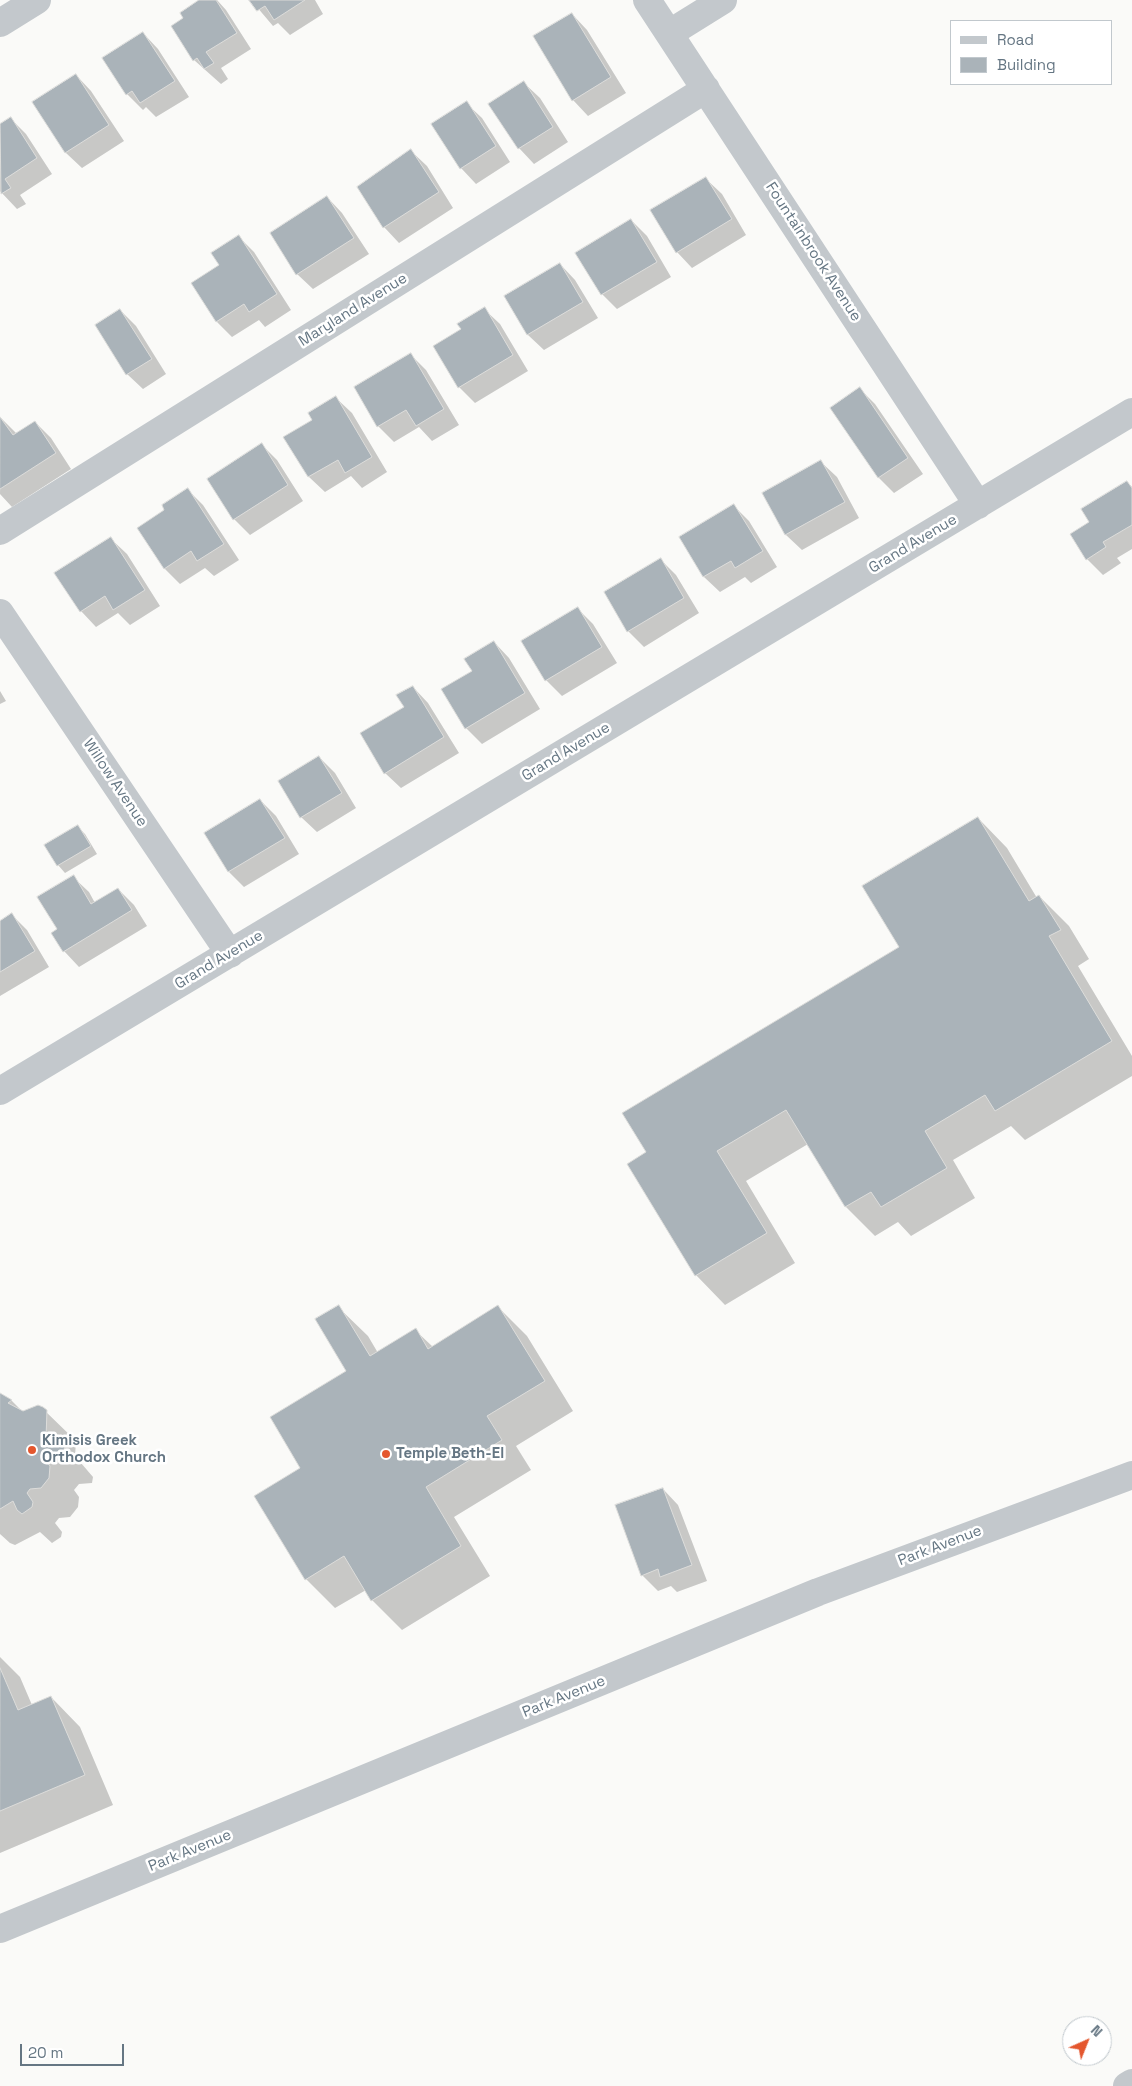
<!DOCTYPE html>
<style>
body{margin:0}
#map{position:relative;width:1132px;height:2086px;overflow:hidden;background:#fafaf8;font-family:"Space Grotesk",sans-serif}
canvas{display:block}
.legend{position:absolute;left:950px;top:20px;width:162px;height:65px;box-sizing:border-box;background:#fff;border:1px solid #c1c8cd;margin:0;padding:6px 9px;list-style:none;font-size:15px;color:#657683}
.legend li{display:flex;align-items:center;gap:10px;height:25px}
.legend b{width:25px;border:1px solid #c1c8cd}
.north{position:absolute;left:1062px;top:2016px;width:50px;height:50px;box-sizing:border-box;background:#fff;border:1px solid #c1c8cd;border-radius:50%;rotate:44deg;font-size:14px;font-weight:700;line-height:20px;text-align:center;color:#657683}
.north::after{content:'';display:block;margin:auto;width:18px;height:22px;background:#e4572e;clip-path:polygon(50% 0,100% 100%,50% 72%,0 100%)}
.scale{position:absolute;left:20px;top:2044px;width:104px;height:22px;box-sizing:border-box;border:2px solid #657683;border-top:0;padding-left:6px;font-size:15px;line-height:18px;white-space:nowrap;color:#657683;-webkit-text-stroke:4px #fff;paint-order:stroke}
</style>
<div id="map">
<canvas width="1132" height="2086"></canvas>
<ul class="legend">
<li><b style="height:6px;background:#c3c8cc"></b>Road</li>
<li><b style="height:14px;background:#aab3b9"></b>Building</li>
</ul>
<div class="north">N</div>
<div class="scale">20 m</div>
</div>
<script>
const g = document.querySelector('canvas').getContext('2d');
g.lineJoin = 'round';
function fill(path, color) { g.fillStyle = color; g.fill(path, 'evenodd'); }
function strokePath(path, color, width, dash) { g.strokeStyle = color; g.lineWidth = width; g.lineCap = dash ? 'butt' : 'round'; g.setLineDash(dash || []); g.stroke(path); }
function drawText(font, color, halo, rows, align = 'center') {
  g.font = font + ' "Space Grotesk",sans-serif'; g.lineWidth = 5; g.setLineDash([]); g.textBaseline = 'middle'; g.strokeStyle = halo; g.fillStyle = color; for (const [text, x, y, turn = 0] of rows) {
    g.save(); g.translate(x, y); g.rotate((+turn || 0) * Math.PI / 180); g.textAlign = isNaN(turn) ? turn : align; if (halo) g.strokeText(text, 0, 0); g.fillText(text, 0, 0); g.restore();
  }
}
const shadow = new Path2D(`
 M202 0H217L226 10 251 49 221 68 228 79 221 84 194 60 185 18Z
 M251 0H315L323 14 290 35 278 23 273 26Z
 M572 14 587 30 626 93 588 116 573 100Z
 M143 33 158 49 189 97 156 117 146 107 143 110 127 94 104 58Z
 M76 75 91 91 124 141 82 168 66 153 34 102Z
 M524 83 540 98 568 142 534 164 519 148Z
 M466 103 482 118 510 162 476 184 461 168Z
 M10 118 26 134 52 174 20 195 26 204 17 209 0 191V125Z
 M411 151 427 166 453 208 399 243 384 227Z
 M706 179 722 194 746 235 692 268 677 252Z
 M327 197 342 213 369 254 313 289 297 274Z
 M631 220 647 236 671 277 617 309 602 294Z
 M239 237 254 252 291 310 265 327 259 320 232 337 217 322 193 283 220 265Z
 M560 264 575 280 598 318 544 350 528 335 505 296Z
 M484 309 500 324 528 371 475 403 459 387 435 346 462 330Z
 M120 310 136 326 166 374 143 389 127 374Z
 M411 355 426 370 459 425 432 441 419 427 394 442 378 426Z
 M860 389 875 404 923 474 894 493 878 477Z
 M336 398 352 413 387 472 362 488 351 476 325 492 309 477 285 437 314 420Z
 M1 418 17 434 35 422 51 438 71 469 12 507 0 494Z
 M262 445 277 460 303 501 250 535 234 519 209 479Z
 M821 462 837 477 859 518 802 550 786 535 764 493Z
 M1127 482 1132 487V549L1117 558 1121 563 1103 575 1087 559 1072 534 1091 522Z
 M188 490 203 505 239 560 214 576 205 568 180 584 165 569 139 528 166 511Z
 M734 506 749 521 777 567 751 583 745 577 720 592 704 577 681 537Z
 M111 539 127 554 160 606 130 625 118 613 96 627 81 611Z
 M660 559 676 575 699 613 644 647 628 631Z
 M578 609 593 624 617 663 562 696 546 680Z
 M494 642 509 658 540 709 482 744 466 728 443 690 473 672Z
 M413 687 428 703 459 753 401 788 385 773Z
 M0 691 6 701 0 704Z
 M319 757 335 773 356 808 317 832 301 817Z
 M260 800 276 816 299 854 244 887 229 872Z
 M978 818 1007 848 1037 898 1039 896 1069 926 1089 959 1078 966 1132 1056V1076L1025 1140 1011 1126 953 1160 975 1198 911 1236 898 1222 875 1236 846 1207 808 1144 746 1181 795 1263 725 1305 696 1275 648 1152 901 947Z
 M78 827 85 834 97 854 65 873 58 865Z
 M73 877 89 892 95 903 118 889 134 905 147 926 79 967 64 951 59 929Z
 M12 915 27 930 49 967 0 996V922Z
 M338 1307 368 1336 378 1353 415 1330 433 1347 498 1307 527 1336 573 1411 516 1446 531 1470 454 1517 490 1576 402 1630 372 1600 366 1590 335 1608 306 1579 302 1468 348 1371Z
 M0 1394 12 1401 24 1413 42 1408 76 1441 75 1456 93 1477 92 1483 79 1484 74 1490 79 1497 78 1507 70 1517 59 1518 55 1523 62 1532 61 1537 52 1543 40 1532 15 1545 10 1543 0 1534Z
 M663 1489 678 1505 707 1581 677 1592 671 1586 658 1591 642 1575Z
 M0 1657 20 1677 32 1705 51 1697 80 1727 113 1805 0 1853Z`);
const building = new Path2D(`
 M199 0H216L237 33 206 52 214 63 204 69 197 58 193 61 171 26 183 18 180 13Z
 M249 0H305L274 20 265 6 257 11Z
 M572 13 611 77 572 101 533 36Z
 M143 32 175 81 140 103 132 91 126 95 102 58Z
 M76 74 109 125 65 153 32 102Z
 M524 81 553 127 518 149 488 104Z
 M467 101 496 146 460 169 431 124Z
 M11 117 37 158 5 179 11 188 1 194 0 124Z
 M411 149 439 192 383 228 357 187Z
 M706 177 732 219 676 253 650 210Z
 M327 196 354 238 296 275 270 233Z
 M631 219 657 262 601 295 575 253Z
 M239 235 277 294 249 312 244 304 216 322 191 283 219 265 211 253Z
 M560 263 583 302 527 335 504 296Z
 M485 307 513 355 458 388 433 346 461 329 457 324Z
 M120 309 152 359 126 375 95 325Z
 M411 353 444 409 416 426 406 410 377 427 354 387Z
 M860 387 908 458 878 478 830 408Z
 M336 396 372 457 345 473 338 460 308 477 283 437 312 420 308 413Z
 M0 417 13 435 35 421 56 453 0 489Z
 M262 443 288 485 233 520 207 479Z
 M821 460 845 502 785 535 762 493Z
 M1127 481 1132 488V525L1103 542 1106 547 1086 560 1070 534 1089 522 1081 509Z
 M188 488 224 544 197 561 191 551 164 569 137 528 164 510 162 505Z
 M734 504 763 551 735 568 731 561 703 577 679 537Z
 M111 537 145 590 113 610 105 596 80 612 54 573Z
 M661 558 684 598 627 632 604 592Z
 M578 607 602 647 545 681 521 641Z
 M494 641 525 693 465 729 441 689 472 671 464 659Z
 M413 686 444 737 384 774 360 733 404 707 396 695Z
 M319 756 342 793 300 818 278 781Z
 M260 799 285 838 228 872 204 833Z
 M978 817 1029 901 1039 895 1061 930 1049 936 1112 1041 995 1111 985 1095 925 1131 947 1168 881 1207 871 1192 845 1207 786 1110 717 1151 767 1233 695 1276 627 1164 646 1152 622 1113 899 947 862 886Z
 M78 825 91 846 57 866 44 845Z
 M74 875 91 904 118 888 132 910 63 952 51 933 57 929 37 897Z
 M12 913 35 951 0 972V921Z
 M339 1305 370 1356 416 1328 428 1349 498 1305 545 1381 487 1416 502 1440 426 1487 461 1546 371 1601 344 1556 305 1580 254 1496 300 1468 270 1417 346 1371 315 1319Z
 M0 1393 12 1400 8 1403 23 1411 38 1405 43 1407 47 1410 46 1438 48 1441 58 1439 63 1442 65 1447 62 1454 50 1455 45 1460 50 1466 49 1478 41 1488 30 1489 27 1493 33 1502 32 1507 22 1514 17 1510 13 1501 0 1509Z
 M663 1488 692 1565 660 1577 658 1569 641 1576 615 1505Z
 M0 1668 18 1710 51 1696 85 1775 0 1811Z`);
const minor = new Path2D(`
 M647 0 978 505
 M0 23 37 0
 M670 33 723 0
 M0 531 706 89
 M0 613 230 954
 M0 1091 1132 412
 M0 1929 818 1592 1132 1475
 M1127 2086 1132 2083`);
const markers = [
 [32,1450,5,"#e4572e"],
 [386,1454,5,"#e4572e"]
];
const streetNames = [
 ["Fountainbrook Avenue",813,252,57],
 ["Maryland Avenue",353,310,-32],
 ["Grand Avenue",913,544,-31],
 ["Grand Avenue",566,752,-31],
 ["Willow Avenue",115,783,56],
 ["Grand Avenue",219,960,-31],
 ["Park Avenue",940,1546,-21],
 ["Park Avenue",564,1697,-22],
 ["Park Avenue",190,1851,-22]
];
const poiNames = [
 ["Kimisis Greek",42,1441],
 ["Orthodox Church",42,1458],
 ["Temple Beth-El",396,1454]
];
fill(shadow, '#0003');
fill(building, '#aab3b9');
strokePath(building, '#dcdcda', 1);
strokePath(minor, '#c3c8cc', 28);
for (const [x, y, r, color] of markers) { const dot = new Path2D(); dot.arc(x, y, r, 0, 2 * Math.PI); g.fillStyle = color; g.fill(dot); strokePath(dot, '#fff', 2); }
drawText('15px', '#657683', '#fff', streetNames);
drawText('bold 15px', '#657683', '#fff', poiNames, 'left');
</script>
